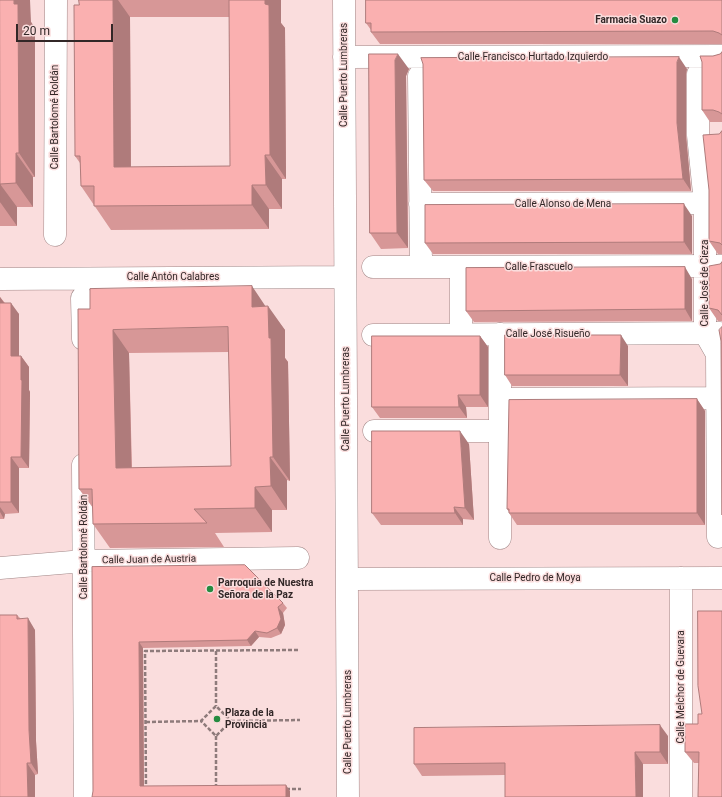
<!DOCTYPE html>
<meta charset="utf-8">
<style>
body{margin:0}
#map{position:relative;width:722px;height:797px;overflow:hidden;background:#fadddd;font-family:Roboto,sans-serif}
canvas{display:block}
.scale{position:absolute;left:16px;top:24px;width:97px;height:18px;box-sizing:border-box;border:2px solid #322727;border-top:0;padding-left:5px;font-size:12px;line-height:14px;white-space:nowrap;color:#322727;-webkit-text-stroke:3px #fadddd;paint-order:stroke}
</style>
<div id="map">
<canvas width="722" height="797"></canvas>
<div class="scale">20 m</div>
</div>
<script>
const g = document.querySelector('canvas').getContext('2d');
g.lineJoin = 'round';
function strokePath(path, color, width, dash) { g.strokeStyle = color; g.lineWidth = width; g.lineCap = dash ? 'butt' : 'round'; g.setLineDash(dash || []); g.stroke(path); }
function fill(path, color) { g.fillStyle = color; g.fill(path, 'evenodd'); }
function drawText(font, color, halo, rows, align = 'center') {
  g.font = font + ' Roboto,sans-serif'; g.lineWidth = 3; g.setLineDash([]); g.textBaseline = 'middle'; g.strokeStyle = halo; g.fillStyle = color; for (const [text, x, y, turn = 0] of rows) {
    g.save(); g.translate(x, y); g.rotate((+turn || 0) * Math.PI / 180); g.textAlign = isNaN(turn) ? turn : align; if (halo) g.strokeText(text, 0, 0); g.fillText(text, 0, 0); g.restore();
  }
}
const path = new Path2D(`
 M216 651V706
 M231 721 300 720
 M146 722 201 721 216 706 231 721 216 736 201 721
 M216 736V788
 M286 789H301
 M146 790 145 651 300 650`);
const minor = new Path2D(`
 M344 0 348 797
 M344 57 722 56
 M698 74V135L705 203V333L717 354 718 537
 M419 76 421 267
 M420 204 705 203
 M55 235 56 0
 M373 267 722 266
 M461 267V334
 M0 279 345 277
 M82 298 83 339
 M373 335 720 333
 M500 399 717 398
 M374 431H500
 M83 465 85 797
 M500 538V334
 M0 568 84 561 298 558
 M347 579 722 578
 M681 797V578`);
const wall = new Path2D(`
 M0 0 31 22 35 28V177H33V207H17V226H0Z
 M79 0H281V23L285 28 286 179H282V209H269V229L111 230 81 186 80 163 75 156ZM130 17H230V166L131 167Z
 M722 0V44H380L371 32V30L366 23Z
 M722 52V122H710L702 110 713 56 720 54Z
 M369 54 409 69 406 76 408 248 381 249 370 233Z
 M687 69 686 74V135L691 191H433L424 180Z
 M722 131V254H718L709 241 719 134Z
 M692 216V254H433L425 243Z
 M722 262V321H718L709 308 720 264Z
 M692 279V321L474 322 466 311Z
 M0 297 5 303 19 314V356H21L29 367V390L30 392 29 468H19V513L5 514 4 519H0Z
 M266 306 285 330V358L288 362 290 481 287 480V510H272V532L215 533 224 547 110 548 93 524V508L79 489 90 309ZM229 352 231 466 132 468 129 353Z
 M480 336 488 347V407H466L467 418H380L372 407Z
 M628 346V386H512L505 375Z
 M697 399 705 411V525H517L509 513V512L507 509Z
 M469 444 474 520 463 519V525H381L372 513Z
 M92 567 283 603 287 608 283 613 285 625 281 634 271 638 259 637 251 646 143 648 144 786 290 791H93Z
 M17 615 20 618 35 630 36 741 38 774 35 775V797H0Z
 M702 714 699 763H694L685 752 698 724Z
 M668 736V764H643L505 775 422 776 414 764Z`);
const shadedWall = new Path2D(`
 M14 0H30L31 22 35 28V177L19 153Z
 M113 0H118L130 17 131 191 114 167Z
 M265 0H281V23L285 28 286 179 270 155Z
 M398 54 409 69 406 76 408 248 397 233 395 60Z
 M679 57 687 69 686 74V135L691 191 683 179 677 123V62Z
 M16 153 33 177V207L16 183Z
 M265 155 282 179V209L266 185Z
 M0 184 17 207V226L0 202Z
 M252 185 269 209V229L252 205Z
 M684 204 692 216V254L684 242Z
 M685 267 692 279V321L685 309Z
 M252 286 268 310V306L285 330V358L288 362 290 481 273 457 269 338 252 307Z
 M0 297 7 307 0 305Z
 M11 303 19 314V367L11 356Z
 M113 330 129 353 132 492 116 468Z
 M621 335 628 346V386L620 375Z
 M480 336 488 347V407L480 395Z
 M21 356 29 367V390L30 392 29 468 21 457Z
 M458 395 466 407 467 418 459 407Z
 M697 399 705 411V525L697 513Z
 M460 431 469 444 474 520 465 508Z
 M11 457 19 468V513L11 502Z
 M270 457 287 480V510L271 486Z
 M255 487 272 510V532L255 508Z
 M0 507 5 514 4 519 0 512Z
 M454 507 463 519V525L455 513Z
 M278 607 283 613 285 625 281 634 277 628Z
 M28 618 35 630 36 741 38 774 31 763 29 730Z
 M255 631 259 637 251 646 247 640Z
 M139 642 143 648 144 792 140 786Z
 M660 725 668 736V764L660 752Z
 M635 752 643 764V797H636Z
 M27 763 35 775V797H28Z
 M286 785 290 791V797H286Z`);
const building = new Path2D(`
 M0 0H14V4H18L19 153H16V183L0 184V202Z
 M79 0H113L114 167 230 166 229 0H265V4L269 5 270 155H265L266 185H252V205L94 206V186H81L80 156H75L74 5H79Z
 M366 0H722V35L719 33 713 31 371 32V23H366Z
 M722 52V114L719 112 713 110H702V62L700 56H713L720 54Z
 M369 54H398L395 60 397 233H370Z
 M679 57 677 62V123L683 179 424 180 423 64 421 58Z
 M722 131V245L720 243 709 241V190L703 135 719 134Z
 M684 204V242L425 243V205Z
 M722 262V315L718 310 709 308V266L720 264Z
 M685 267V309L466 311V268Z
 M252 286V307L268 306 269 338H271L273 457H270L271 486 255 487V508L194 509 207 523 93 524 92 489H79L78 309H90V289ZM228 327 231 466 116 468 113 330Z
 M0 303H11V356H21V380H22L21 457H11V502H0Z
 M722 327V515L721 341 719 330Z
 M505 335H621L620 375H505Z
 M372 336H480V395H458L459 407H372Z
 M697 399V513H509V509H507L509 400Z
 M372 431H460L465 508 454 507 455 513H372Z
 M245 565 283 603 278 607 281 619 277 628 267 633 255 631 247 640 139 642 140 786 286 785V797H92L93 791 92 567Z
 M698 611H722V797H698L699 752H685V724H698V714H702L698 686Z
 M0 615H17V619L28 618 29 730 31 763H27L28 797H0Z
 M660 725V752H635L636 797H505V763L414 764V728Z`);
const markers = [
 [675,20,4,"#258b40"],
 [210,589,4,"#258b40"],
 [217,719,4,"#258b40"]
];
const poiNames = [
 ["Farmacia Suazo",667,20,"right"],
 ["Parroquia de Nuestra",218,583],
 ["Señora de la Paz",218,595],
 ["Plaza de la",225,713],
 ["Provincia",225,725]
];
const streetNames = [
 ["Calle Francisco Hurtado Izquierdo",533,57],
 ["Calle Puerto Lumbreras",344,75,-90],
 ["Calle Bartolomé Roldán",55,117,-90],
 ["Calle Alonso de Mena",563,204],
 ["Calle Frascuelo",539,267],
 ["Calle Antón Calabres",173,277],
 ["Calle José de Cieza",705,283,-90],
 ["Calle José Risueño",548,334],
 ["Calle Puerto Lumbreras",346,399,-90],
 ["Calle Bartolomé Roldán",84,547,-90],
 ["Calle Juan de Austria",149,560,-1],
 ["Calle Pedro de Moya",535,578],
 ["Calle Melchor de Guevara",681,687,-90],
 ["Calle Puerto Lumbreras",348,722,-90]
];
strokePath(minor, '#a08686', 23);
strokePath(path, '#8e7b7b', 2.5, [4, 2]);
strokePath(minor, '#fff', 22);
fill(wall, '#d79797');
fill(shadedWall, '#af7b7b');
fill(building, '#fab0b0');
strokePath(building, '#af7b7b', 1);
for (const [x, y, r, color] of markers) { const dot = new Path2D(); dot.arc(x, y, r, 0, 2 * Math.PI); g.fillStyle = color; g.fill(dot); strokePath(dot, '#fadddd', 1.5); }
drawText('bold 10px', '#322727', '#fadddd', poiNames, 'left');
drawText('10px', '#322727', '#fadddd', streetNames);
</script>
